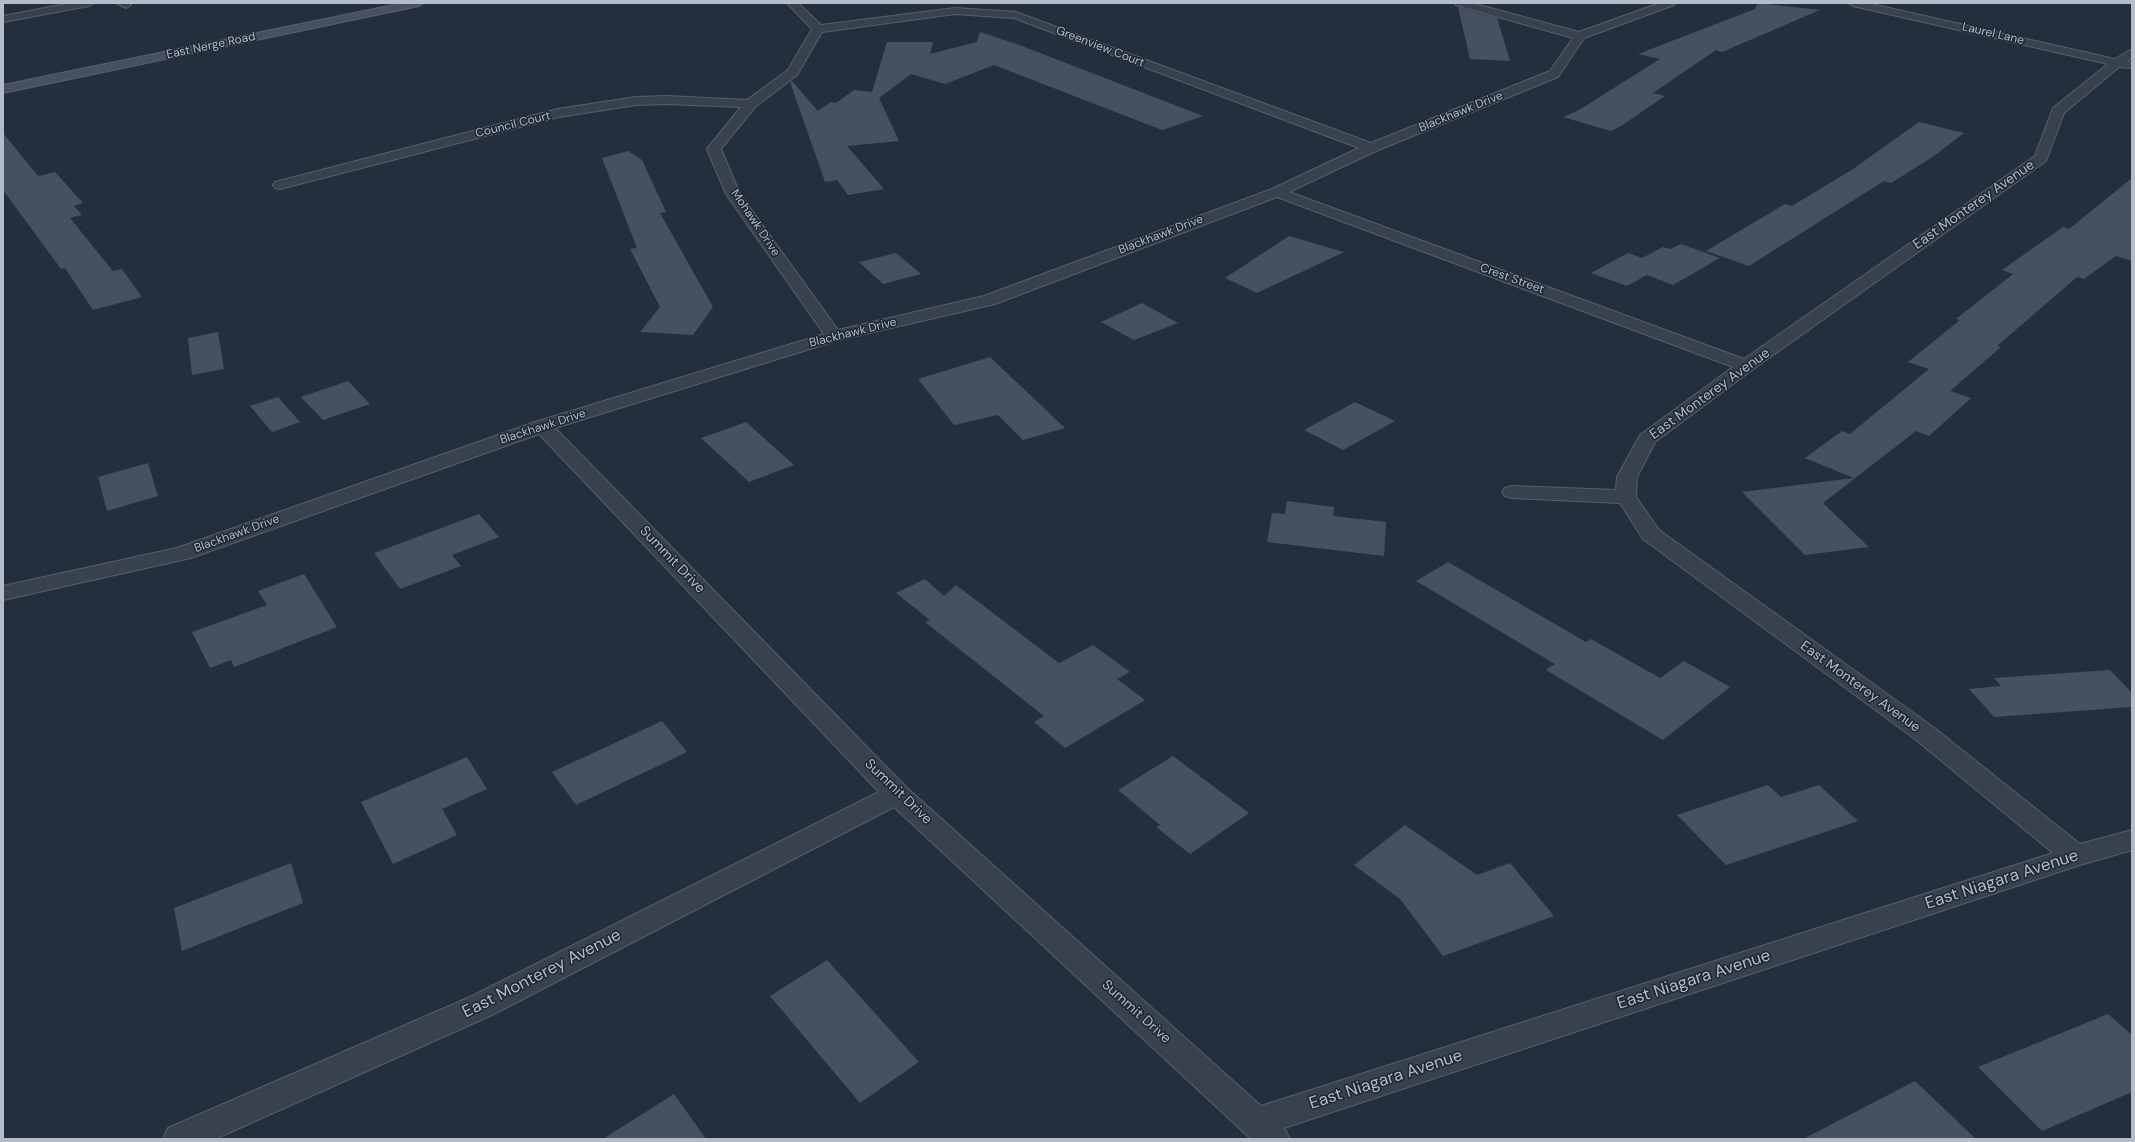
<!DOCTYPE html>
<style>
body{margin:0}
#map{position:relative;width:2135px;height:1142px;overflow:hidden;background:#242f3e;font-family:"DM Sans",sans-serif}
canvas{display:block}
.frame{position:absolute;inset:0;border:4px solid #b4bcc9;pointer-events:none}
</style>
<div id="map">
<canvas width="2135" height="1142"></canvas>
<div class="frame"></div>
</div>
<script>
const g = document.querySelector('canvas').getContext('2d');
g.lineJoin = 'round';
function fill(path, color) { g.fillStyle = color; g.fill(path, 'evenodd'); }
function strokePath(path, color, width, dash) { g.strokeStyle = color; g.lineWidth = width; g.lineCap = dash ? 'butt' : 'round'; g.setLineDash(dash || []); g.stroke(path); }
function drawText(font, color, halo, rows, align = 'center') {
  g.font = font + ' "DM Sans",sans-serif'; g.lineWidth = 3; g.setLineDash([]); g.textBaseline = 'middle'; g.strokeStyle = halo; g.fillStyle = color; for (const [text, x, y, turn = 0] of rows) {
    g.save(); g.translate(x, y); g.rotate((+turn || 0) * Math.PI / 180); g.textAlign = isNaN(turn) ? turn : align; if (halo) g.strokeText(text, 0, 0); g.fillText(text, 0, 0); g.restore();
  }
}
const building = new Path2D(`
 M1758 3 1820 10 1722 52 1716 50 1653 93 1665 96 1621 126 1611 131 1563 117 1579 110 1660 59 1638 54 1755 9Z
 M1458 7 1497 18 1510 61 1470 59Z
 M980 32 1022 46 1203 116 1162 130 994 65 945 84 911 74 879 98 899 141 847 146 884 189 848 195 837 180 825 182 790 82 792 81 818 111 831 102 836 103 854 90 872 92 887 42H933L930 54 977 42Z
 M1919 122 1964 133 1934 156 1891 183 1884 181 1749 266 1706 251 1785 204 1792 206 1853 169Z
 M3 133 38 176 55 172 83 203 74 206 82 215 70 218 113 271 122 269 142 297 93 310 65 268 61 269 3 190Z
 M628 151 642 160 666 212 660 213 713 307 693 335 640 332 660 307 630 249 637 248 602 158Z
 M2132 178V261L2116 256 2084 279 2077 277 1997 346 2001 347 1950 391 1971 398 1929 436 1916 431 1823 503 1869 547 1805 555 1742 492 1854 478 1805 458 1842 431 1850 434 1929 369 1908 362 1960 320 1956 319 2013 274 2002 270 2063 227 2069 229Z
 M1289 236 1344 252 1257 293 1225 278Z
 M1681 244 1720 258 1673 285 1647 275 1627 286 1591 273 1628 253 1642 258 1663 247 1670 249Z
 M896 253 921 274 883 284 859 262Z
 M1142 303 1178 323 1134 340 1101 322Z
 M218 332 224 369 192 375 188 338Z
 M990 357 1065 428 1023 440 998 415 954 425 918 379Z
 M348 381 370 404 323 420 301 397Z
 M278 397 300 422 272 432 250 406Z
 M1355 402 1395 421 1343 450 1304 430Z
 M746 422 794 465 749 482 701 438Z
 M148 463 158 496 107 511 98 477Z
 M1287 501 1334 507 1333 516 1386 522 1384 556 1267 542 1272 513 1285 514Z
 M479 514 499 537 452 555 461 566 400 589 374 553Z
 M1448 562 1586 642 1591 639 1660 678 1684 661 1730 687 1663 740 1546 670 1555 664 1416 581Z
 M304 574 337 627 234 667 231 660 210 668 192 632 267 605 258 591Z
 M925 579 944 596 956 585 1059 663 1093 645 1130 672 1117 679 1145 700 1065 748 1034 722 1044 716 925 622 930 620 896 593Z
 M2110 670 2132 693V707L1994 717 1969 689 2001 686 1994 678Z
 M662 721 687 752 576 805 552 772Z
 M1173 756 1249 813 1190 854 1156 827 1160 825 1118 790Z
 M467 757 487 789 442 809 457 835 393 864 361 802Z
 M1768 785 1781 797 1819 785 1858 821 1726 865 1677 815Z
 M1405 825 1477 875 1510 863 1554 916 1443 956 1400 899 1354 865Z
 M291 863 303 903 182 951 174 908Z
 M827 960 919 1062 860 1103 770 996Z
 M2108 1014 2132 1035V1092L2042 1131 1978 1067Z
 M1915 1081 1976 1139H1803Z
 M674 1094 706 1139H603Z`);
const minor = new Path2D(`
 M71 3H94L89 6 3 22V16Z
 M116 3H130L131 5 126 8Z
 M787 3H798L821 25 955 8 1016 12 1371 143 1550 71 1573 38 1456 5 1455 3H1472L1579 32 1660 3H1675L1674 5 1584 38 1558 77 1376 151 1289 192 1744 359 2035 156 2053 108 2108 64 1853 6 1848 3H1867L2115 59 2132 49V58L2127 61 2132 64 2131 68 2119 67 2064 113 2046 161 1752 370 1655 442 1637 477 1636 497 1659 530 1933 727 2080 844 2132 830V850L2080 865 1284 1128 1290 1139H1251L894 807 492 1015 215 1139H163L168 1128 470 997 879 792 539 434 191 558 3 600V586L177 548 535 422 824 334 726 194 707 149 741 107 667 104 636 105 559 117 280 189 275 188 273 185 275 182 558 109 636 97 667 96 747 100 788 70 812 29ZM955 14 1014 18 1359 148 1272 189 984 296 838 330 740 194 721 149 755 107 797 75 822 32ZM1277 197 1733 367 1640 435 1617 477 1616 490 1512 486 1505 488 1502 492 1505 496 1512 498 1620 503 1643 539 1915 739 2053 853 1261 1106 906 787 555 428 839 340 995 304Z`);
const secondary = new Path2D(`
 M403 3H424L419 6 3 93V85Z`);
const farStreetnames = [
 ["Laurel Lane",1993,34,13],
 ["East Nerge Road",211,46,-12],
 ["Greenview Court",1100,47,21],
 ["Blackhawk Drive",1461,112,-22],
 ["Council Court",513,125,-14],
 ["Mohawk Drive",755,223,56],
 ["Blackhawk Drive",1161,235,-21],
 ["Crest Street",1512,279,20],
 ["Blackhawk Drive",853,333,-14],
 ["Blackhawk Drive",543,427,-18],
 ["Blackhawk Drive",237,534,-20]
];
const streetNames = [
 ["East Monterey Avenue",1974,205,-35],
 ["East Monterey Avenue",1710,394,-36],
 ["Summit Drive",672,560,46],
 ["East Monterey Avenue",1860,687,36],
 ["Summit Drive",898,792,44],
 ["Summit Drive",1136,1012,42]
];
const nearStreetnames = [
 ["East Niagara Avenue",2002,880,-18],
 ["East Monterey Avenue",542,974,-27],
 ["East Niagara Avenue",1694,980,-18],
 ["East Niagara Avenue",1386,1080,-18]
];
fill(building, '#455162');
strokePath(minor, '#565f6c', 2);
strokePath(secondary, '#565f6c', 2);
fill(minor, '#38414e');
fill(secondary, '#465061');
drawText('12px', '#b4bcc9', '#1d2633', farStreetnames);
drawText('14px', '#b4bcc9', '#1d2633', streetNames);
drawText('17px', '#b4bcc9', '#1d2633', nearStreetnames);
</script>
